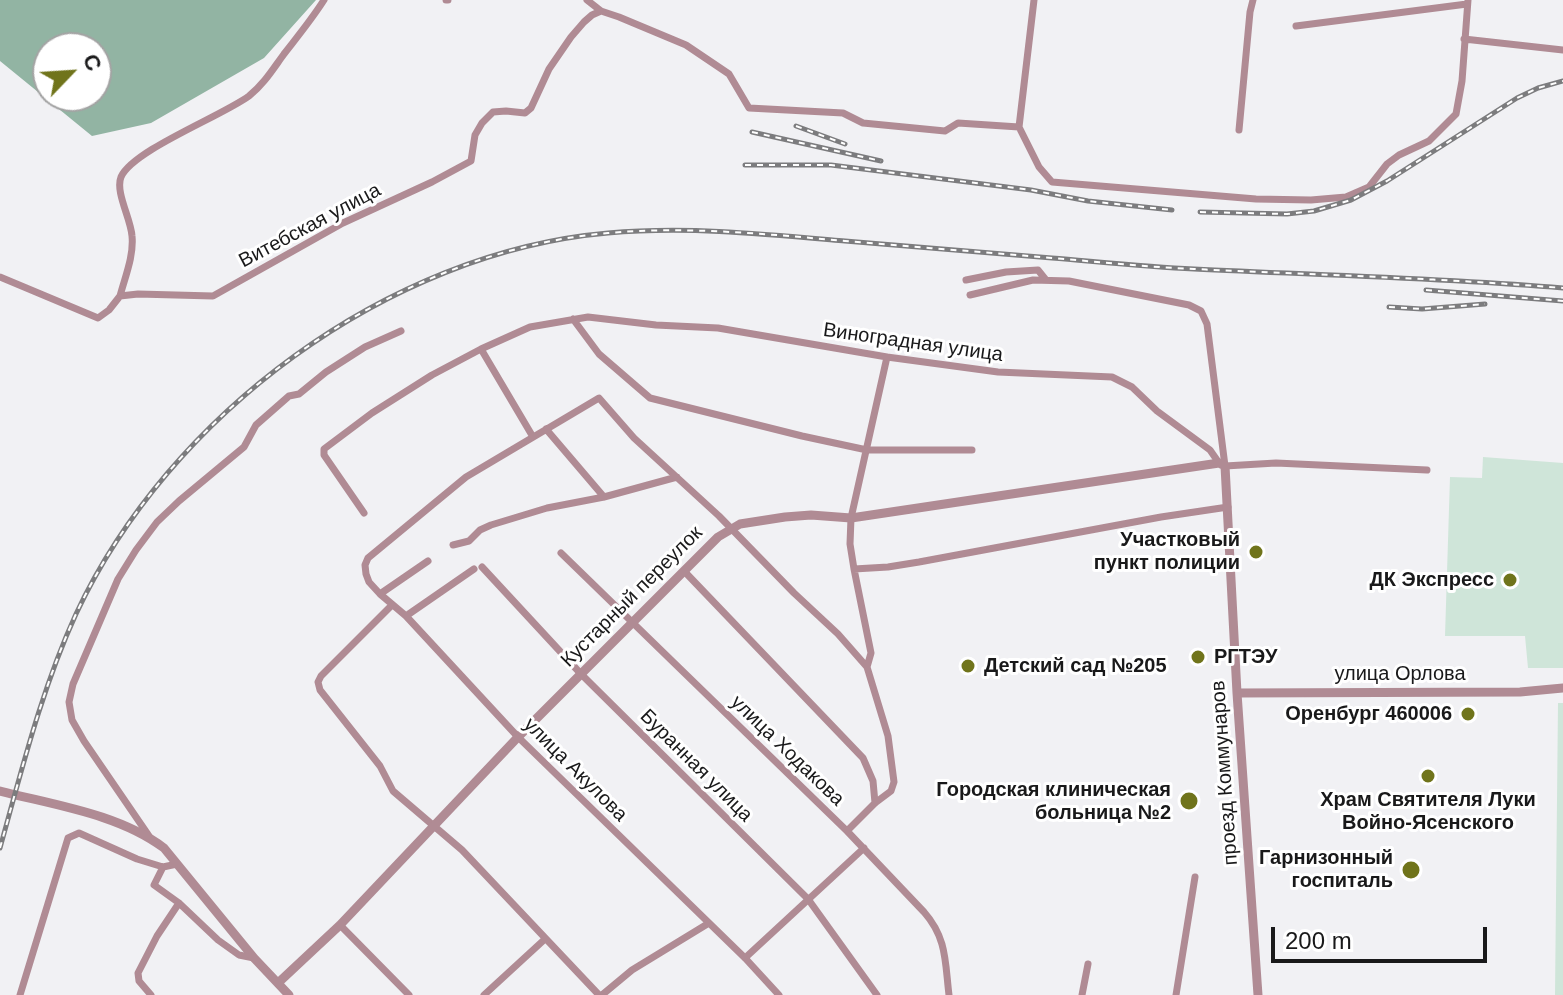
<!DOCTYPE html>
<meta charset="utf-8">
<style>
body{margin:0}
#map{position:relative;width:1563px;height:995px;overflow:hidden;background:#f1f1f4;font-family:Helvetica,sans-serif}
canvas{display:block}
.north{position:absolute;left:32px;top:32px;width:80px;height:80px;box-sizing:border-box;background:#fff;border:2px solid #a3a3a3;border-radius:50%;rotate:65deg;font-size:22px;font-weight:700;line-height:32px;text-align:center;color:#19191a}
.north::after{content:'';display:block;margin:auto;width:28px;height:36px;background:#70741b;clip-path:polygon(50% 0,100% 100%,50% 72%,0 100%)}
.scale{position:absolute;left:1271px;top:927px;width:216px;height:36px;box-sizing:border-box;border:4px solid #19191a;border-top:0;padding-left:10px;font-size:24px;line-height:28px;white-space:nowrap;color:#19191a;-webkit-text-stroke:6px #fff;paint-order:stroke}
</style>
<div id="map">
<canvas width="1563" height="995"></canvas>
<div class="north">С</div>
<div class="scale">200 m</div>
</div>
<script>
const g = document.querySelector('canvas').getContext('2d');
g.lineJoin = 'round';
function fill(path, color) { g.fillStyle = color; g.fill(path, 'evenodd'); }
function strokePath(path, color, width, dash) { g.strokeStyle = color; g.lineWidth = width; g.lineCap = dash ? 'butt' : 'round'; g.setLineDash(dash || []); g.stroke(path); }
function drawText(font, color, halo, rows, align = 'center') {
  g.font = font + ' Helvetica,sans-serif'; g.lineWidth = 6; g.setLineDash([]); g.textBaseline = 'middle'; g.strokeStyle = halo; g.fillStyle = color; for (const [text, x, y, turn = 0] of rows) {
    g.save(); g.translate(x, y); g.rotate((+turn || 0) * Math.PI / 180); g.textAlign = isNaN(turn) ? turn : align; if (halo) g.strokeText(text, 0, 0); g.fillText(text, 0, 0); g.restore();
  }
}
const green = new Path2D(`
 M1483 457 1563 463V668H1528L1525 636H1445L1450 477 1482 478Z
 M1558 703H1563V995H1555Z`);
const forest = new Path2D(`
 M0 0H316L264 58 151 123 92 136 0 61ZM48 48H96V96H48Z`);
const minor = new Path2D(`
 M446 0H448
 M587 0 601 11
 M1034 0 1019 127 1039 167 1052 182 1256 199 1311 200 1346 197 1369 187 1387 164 1399 155 1429 141 1456 114 1462 81 1468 0
 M1296 26 1467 4
 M1464 39 1563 50
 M1239 130 1250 12 1253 0
 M0 277 98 318 109 310 120 296 138 294 213 296 343 223 432 182 471 161 475 135 482 123 493 112 506 111 525 113 531 108 549 69 571 37 584 22 592 15 601 11 619 17 686 45 729 74 749 108 843 113 863 123 945 131 958 123 1019 127
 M966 280 1006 272 1038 270 1046 280
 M970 295 1033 280 1069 281 1189 305 1201 311 1207 324 1225 466 1276 463 1427 470
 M120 296C125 277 134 256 132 236 131 219 115 192 121 177 133 150 222 116 249 96 264 84 273 69 284 54 298 36 312 19 324 0
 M573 319 599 354 650 398 802 436 867 450H972
 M481 349 533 437
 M546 429 604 497
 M364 513 324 455V449L372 413 432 375 481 349 530 327 588 317 656 325 718 328 887 357 998 372 1112 377 1132 387 1157 411 1210 450 1219 463
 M453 545 469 541 480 530 491 525 547 508 604 497 677 477
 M561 553 847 831 924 912C947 938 945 962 949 995
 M482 567 581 674 808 899 877 995
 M854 569 888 567 919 562 1161 517 1228 507
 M684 571 863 758 873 781 875 803
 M380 594 428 561
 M392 605 321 676 318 682 320 690 380 766 393 791 462 850 599 995
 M406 616 474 569
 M867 667 871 653 854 569 850 544 851 518 887 357
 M149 836 84 741 72 720 69 702 73 684 118 579 136 550 157 522 179 501 244 447 256 425 289 396 299 394 326 372 365 347 401 331
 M163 867 154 885 179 903 218 940 239 955 254 958
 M340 925 409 995
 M745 958 864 848
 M20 995 68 838 79 833 137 859 163 867 177 864
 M151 995 139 981 138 973 157 936 179 903
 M484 995 545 939
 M602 995 632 970 709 923
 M779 995 745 958 518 737 406 616 380 594 369 582 366 574 365 565 368 558 466 477 599 398 634 438 719 516 794 593 838 634 867 667 888 736 894 782 891 791 875 803 847 831
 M1082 995 1088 964
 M1176 995 1195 877`);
const tertiary = new Path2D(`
 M1237 693 1520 692 1563 688
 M0 791C54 805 119 814 164 848L254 958 289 995
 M278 983 340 925 518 737 718 537 740 524 785 517 811 515 851 518 1219 463 1225 466 1237 693 1258 995`);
const rail = new Path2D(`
 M796 126 845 144
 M752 132 881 161
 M745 165H831L1031 190 1088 201 1172 210
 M1200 212 1287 214 1314 211 1351 200 1387 181 1517 98 1538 88 1563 81
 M1426 290 1563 301
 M1389 307 1422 309 1485 304
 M0 848C22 769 42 688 76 614 169 415 388 252 608 233 687 226 766 234 845 241 914 247 983 252 1052 258 1100 262 1147 267 1194 269 1317 275 1440 278 1563 288`);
const markers = [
 [1256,552,8,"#70741b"],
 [1510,580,8,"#70741b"],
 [1198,657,8,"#70741b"],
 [968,666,8,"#70741b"],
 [1468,714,8,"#70741b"],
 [1428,776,8,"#70741b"],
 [1189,801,10,"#70741b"],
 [1411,870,10,"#70741b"]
];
const streetNames = [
 ["Витебская улица",310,226,-28],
 ["Виноградная улица",913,343,8],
 ["Кустарный переулок",632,597,-45],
 ["улица Орлова",1400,674],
 ["улица Ходакова",787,751,44],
 ["Буранная улица",696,766,45],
 ["улица Акулова",575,770,45],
 ["проезд Коммунаров",1225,773,-94]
];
const poiNames = [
 ["Участковый",1240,540],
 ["пункт полиции",1240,563],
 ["ДК Экспресс",1494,580],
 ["РГТЭУ",1214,657,"left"],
 ["Детский сад №205",984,666,"left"],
 ["Оренбург 460006",1452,714],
 ["Городская клиническая",1171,790],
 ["больница №2",1171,813],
 ["Храм Святителя Луки",1428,800,"center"],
 ["Войно-Ясенского",1428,823,"center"],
 ["Гарнизонный",1393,858],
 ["госпиталь",1393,881]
];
fill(green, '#cfe5d9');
fill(forest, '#92b4a3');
strokePath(minor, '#b08b94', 7);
strokePath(tertiary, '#b08b94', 9);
strokePath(rail, '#7c7c7e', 5);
strokePath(rail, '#fff', 2, [6]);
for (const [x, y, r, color] of markers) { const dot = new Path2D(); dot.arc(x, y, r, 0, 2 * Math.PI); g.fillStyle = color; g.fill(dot); strokePath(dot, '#fff', 3); }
drawText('20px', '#19191a', '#fff', streetNames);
drawText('bold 20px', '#19191a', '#fff', poiNames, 'right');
</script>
